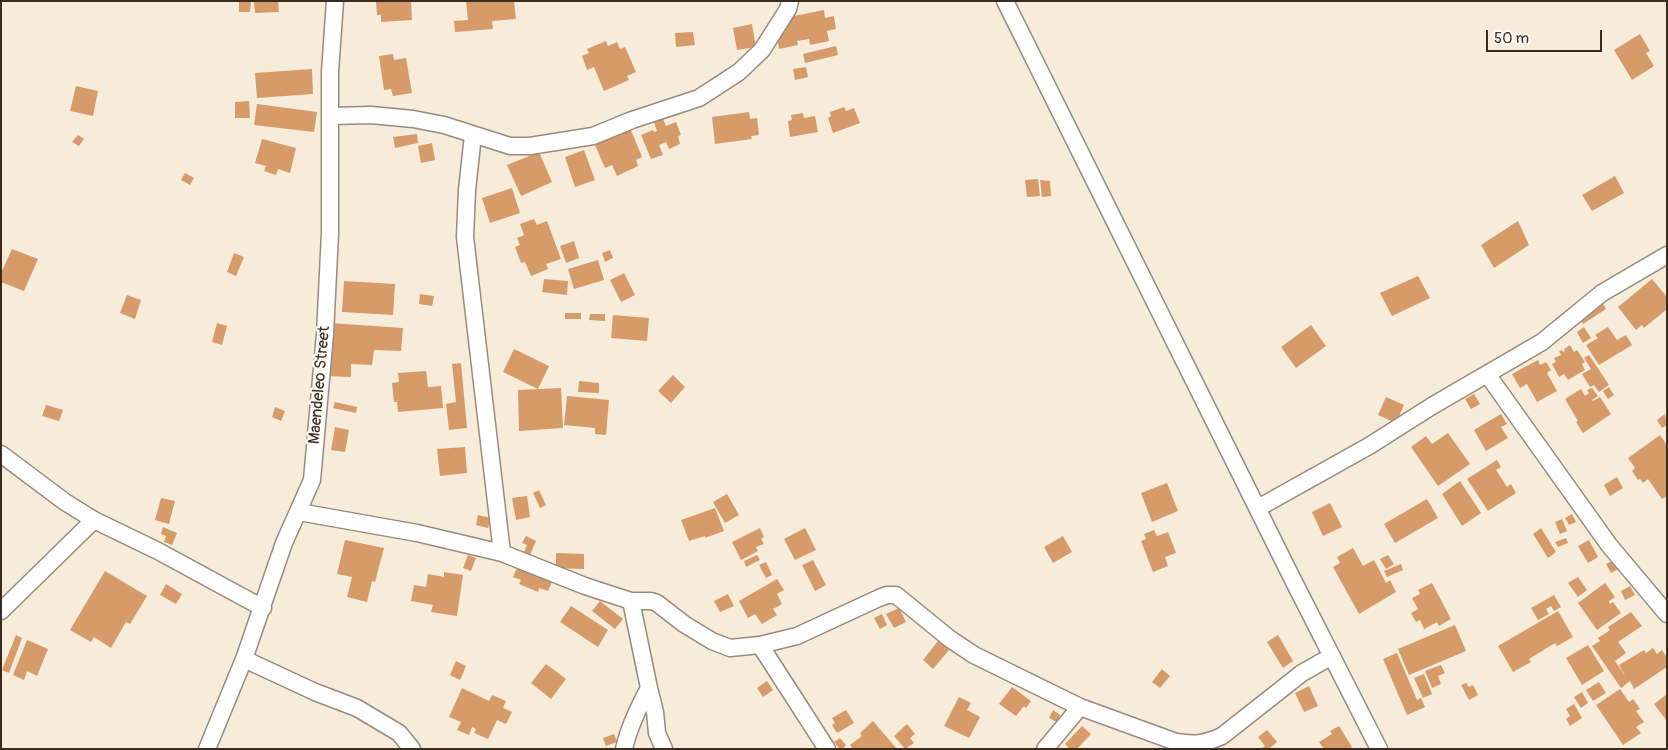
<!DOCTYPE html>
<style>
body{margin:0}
#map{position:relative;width:1668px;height:750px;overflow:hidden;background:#f6ecd9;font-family:Pangolin,sans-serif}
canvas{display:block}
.frame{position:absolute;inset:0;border:2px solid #3b2a1e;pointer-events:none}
.scale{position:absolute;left:1486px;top:30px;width:116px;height:22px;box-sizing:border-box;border:2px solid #3b2a1e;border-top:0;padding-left:6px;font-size:15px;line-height:18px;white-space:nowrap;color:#3b2a1e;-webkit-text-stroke:4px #fdfcf7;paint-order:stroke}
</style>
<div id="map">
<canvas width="1668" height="750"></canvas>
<div class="frame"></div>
<div class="scale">50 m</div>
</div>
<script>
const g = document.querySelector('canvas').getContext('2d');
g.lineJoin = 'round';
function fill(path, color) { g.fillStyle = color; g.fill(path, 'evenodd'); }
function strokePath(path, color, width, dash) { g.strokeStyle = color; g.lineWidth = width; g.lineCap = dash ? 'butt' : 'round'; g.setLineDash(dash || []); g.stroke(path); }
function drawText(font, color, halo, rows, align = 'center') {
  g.font = font + ' Pangolin,sans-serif'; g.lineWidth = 4.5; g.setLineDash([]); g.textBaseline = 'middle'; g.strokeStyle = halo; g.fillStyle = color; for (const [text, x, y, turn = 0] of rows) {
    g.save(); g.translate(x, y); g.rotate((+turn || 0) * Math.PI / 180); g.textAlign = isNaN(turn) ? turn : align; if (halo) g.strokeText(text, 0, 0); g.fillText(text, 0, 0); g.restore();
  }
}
const building = new Path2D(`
 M239 1H251L250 12H239Z
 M261 1H278L279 12 255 13 254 2Z
 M376 1H411L412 20 381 22V15H377Z
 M466 1H514L516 19 492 21 493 29 455 32 454 21 468 20Z
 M824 10 825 18 834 16 836 29 827 31 829 41 810 45 809 39 797 41 798 45 779 49 774 20Z
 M752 24 756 47 737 50 733 28Z
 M693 32 695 45 676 47 675 33Z
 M1640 34 1650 51 1646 53 1654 66 1632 80 1614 50Z
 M606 41 608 46 617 42 620 49 625 47 636 72 627 76 629 80 604 91 594 67 587 70 582 56 589 53 587 49Z
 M836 46 838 55 805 63 803 54Z
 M393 54 394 60 406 58 412 93 393 96 391 89 384 90 379 56Z
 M806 67 808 77 795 80 793 69Z
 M312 69 313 94 257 98 255 73Z
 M76 86 98 91 93 116 70 111Z
 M249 101 250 118H235V102Z
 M257 104 317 112 314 132 254 125Z
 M844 107 846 111 854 108 860 123 833 133 828 118 831 116 830 112Z
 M749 112 750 119 757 118 759 135 751 136 752 139 715 144 712 117Z
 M803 113 804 118 815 116 818 132 790 137 788 121 792 120 791 115Z
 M663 119 666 126 676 122 681 135 678 136 680 144 669 149 666 142 659 145 663 155 651 159 641 135 653 130 654 132 657 131 654 122Z
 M630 128 642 157 636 160 638 166 617 176 612 165 605 168 594 143Z
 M417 134 418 143 395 148 393 137Z
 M78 135 84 139 79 146 72 142Z
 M262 139 296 148 290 173 278 169 276 175 264 171 266 166 255 163Z
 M432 143 435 160 421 163 418 146Z
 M584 150 595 180 575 187 565 157Z
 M539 152 552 182 521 196 507 165Z
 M185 173 194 178 190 185 181 180Z
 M1615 176 1624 193 1592 211 1582 195Z
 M1038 179 1040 196 1027 197 1025 180Z
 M1040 180 1050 181 1051 196 1042 197Z
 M512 188 520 213 490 223 482 198Z
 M534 219 537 225 547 221 561 259 546 264 548 269 531 276 525 262 521 263 515 247 520 245 517 238 524 235 520 224Z
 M1518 221 1529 245 1494 268 1481 245Z
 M574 241 579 258 566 263 560 246Z
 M12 249 38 259 24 291 1 282V273Z
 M610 250 613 258 605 262 602 253Z
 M234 253 244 257 236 276 227 272Z
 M598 260 604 280 574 289 568 269Z
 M624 273 635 295 621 302 610 280Z
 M1418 276 1430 298 1392 316 1380 293Z
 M544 279 568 281 567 295 542 292Z
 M1652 279 1667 297V309L1644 328 1642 325 1636 330 1618 307Z
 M344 281 395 284 393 315 342 312Z
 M420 294 434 296 432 306 419 304Z
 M127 295 141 300 135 319 120 313Z
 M1602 302 1606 309 1583 324 1579 317Z
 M565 313H581V319H565Z
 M590 314H605V321L589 320Z
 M613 315 649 318 647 341 611 338Z
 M217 323 227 326 222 345 212 342Z
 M330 323 403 328 401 351 374 350 372 365 351 364V377L327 376Z
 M1311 325 1326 346 1296 368 1281 347Z
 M1584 327 1591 338 1583 343 1577 332Z
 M1608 327 1617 340 1626 335 1632 345 1599 365 1586 345 1598 338 1595 335Z
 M1570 345 1574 352 1577 350 1585 362 1582 364 1585 370 1568 380 1564 374 1559 377 1552 364 1556 362 1554 358 1561 355 1559 351 1562 350 1563 352 1565 351 1564 349Z
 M514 349 549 366 538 389 503 372Z
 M1589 355 1609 385 1599 392 1594 385 1590 387 1582 374 1591 369 1584 358Z
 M1538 360 1540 365 1546 362 1551 370 1547 373 1557 391 1537 402 1527 384 1520 388 1512 374Z
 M461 363 467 428 449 430 446 404 456 402 452 364Z
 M426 371 428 387 441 386 443 408 398 412 397 402H394L392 383 399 382 398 373Z
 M673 375 685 387 671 403 658 391Z
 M579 381 599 383V393L578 392Z
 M1609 387 1614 395 1608 399 1603 391Z
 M561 388 563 428 519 431 518 390Z
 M1592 388 1598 396 1592 400 1593 401 1600 397 1611 414 1583 433 1576 422 1578 421 1565 399 1581 389 1585 396 1589 393 1587 390Z
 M1474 394 1480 404 1471 409 1465 399Z
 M567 396 609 400 606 435 595 434V428L564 425Z
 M1386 397 1404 405 1396 423 1378 415Z
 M335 402 357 407 356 413 333 408Z
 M46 405 63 410 59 421 42 416Z
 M275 407 285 411 281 421 272 417Z
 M1501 414 1507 424 1501 427 1508 438 1486 451 1474 430Z
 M1665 414 1667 425 1662 428 1657 420Z
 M335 427 349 430 345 452 331 450Z
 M1448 433 1470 464 1438 486 1411 447 1426 436 1432 444Z
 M1660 435 1667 445V496L1662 499 1648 479 1643 483 1640 479 1638 480 1632 471 1635 468 1628 458Z
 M465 447 467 473 440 476 437 449Z
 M1497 460 1501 467 1496 470 1507 487 1511 484 1516 493 1488 511 1467 479Z
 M1617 477 1623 488 1610 496 1604 485Z
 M1460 481 1481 513 1462 526 1442 494Z
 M1167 483 1178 511 1152 522 1141 493Z
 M539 490 546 505 540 508 533 493Z
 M727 494 739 515 725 523 713 502Z
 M527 496 530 517 516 520 512 498Z
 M161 498 175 501 169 524 155 520Z
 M1427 499 1438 518 1395 543 1384 524Z
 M1330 503 1342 527 1323 536 1312 512Z
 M715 508 724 531 705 538V536L689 541 681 520Z
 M1572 514 1576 522 1569 525 1565 518Z
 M478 515 491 518 488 528 476 525Z
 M1562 519 1567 531 1560 534 1555 522Z
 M163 527 177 533 172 545 164 542 166 536 161 534Z
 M760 528 764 537 761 539 764 544 756 547 758 551 741 560 732 542Z
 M805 528 816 550 795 560 784 539Z
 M1541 528 1556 552 1548 558 1533 534Z
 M1154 530 1157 536 1168 532 1176 553 1165 557 1168 566 1153 572 1141 541 1146 539 1144 534Z
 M526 536 536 541 530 555 524 552 527 545 522 543Z
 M1063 536 1072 552 1053 563 1044 547Z
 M1566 538 1568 543 1558 547 1555 542Z
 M345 540 384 548 375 582 372 581 367 602 347 597 352 577 337 574Z
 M1589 540 1598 557 1588 563 1578 546Z
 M1353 548 1363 566 1374 560 1386 583 1390 580 1396 592 1359 614 1333 567 1340 563 1337 557Z
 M556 553 584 554V569L556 568Z
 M468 555 476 558 471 571 463 568Z
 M757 555 760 560 746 567 744 561Z
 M1388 555 1394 564 1386 569 1380 559Z
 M1616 559 1620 568 1611 573 1606 564Z
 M813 560 826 585 815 591 802 565Z
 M766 562 772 575 766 578 759 565Z
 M1401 564 1403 570 1387 577 1384 571Z
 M517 568 552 582 548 591 539 588 538 592 519 584 521 580 513 577Z
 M105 571 147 596 130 624 126 622 111 648 94 637 91 642 70 630Z
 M444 572 463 575 457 616 431 612 433 605 411 601 414 585 426 587 428 574 444 577Z
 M1578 577 1587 590 1578 597 1568 583Z
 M777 579 784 590 777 594 782 604 773 609 777 615 762 624 755 614 748 618 739 601Z
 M1432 583 1451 619 1439 626 1437 622 1424 629 1420 620 1416 622 1411 613 1418 609 1412 598 1420 594 1418 590Z
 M1605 583 1615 597 1609 601 1610 604 1613 602 1621 613 1597 630 1578 603Z
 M166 584 182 594 176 604 160 595Z
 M1630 586 1635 595 1625 600 1621 591Z
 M728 594 734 606 720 612 714 601Z
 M1554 595 1561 607 1554 611 1551 606 1546 609 1549 614 1538 620 1531 608Z
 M600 601 623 619 615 629 592 611Z
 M571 606 608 630 598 647 560 622Z
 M899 608 906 622 894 628 886 614Z
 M1558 611 1573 637 1557 646 1555 643 1529 659 1531 662 1513 672 1498 646Z
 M1631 612 1642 626 1618 642 1626 653 1615 661 1626 677 1619 665 1644 650 1646 653 1653 648 1657 654 1662 650 1667 658V667L1634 689 1630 681 1621 688 1592 646 1600 641 1598 638 1610 630 1608 627Z
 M882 614 887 625 880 629 874 618Z
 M1455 625 1466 651 1409 675 1398 649Z
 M16 635 22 638 9 673 2 670Z
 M1278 635 1293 661 1283 668 1267 642Z
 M27 640 48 649 37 676 27 671 24 680 13 675Z
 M938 641 949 650 933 669 923 660Z
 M1588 645 1604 671 1582 685 1566 658Z
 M1397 653 1417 700 1421 698 1425 707 1407 715 1383 659Z
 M456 661 466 666 460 680 450 675Z
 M546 664 566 679 551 699 531 683Z
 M1441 665 1445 673 1438 676 1441 684 1432 688 1425 671Z
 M1162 669 1170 676 1160 688 1152 682Z
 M1424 674 1432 694 1423 698 1414 678Z
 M767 681 773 690 763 697 757 688Z
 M1599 682 1606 693 1593 701 1586 690Z
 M1466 683 1469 687 1473 685 1478 695 1469 700 1461 685Z
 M1309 686 1318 706 1304 712 1295 693Z
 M1012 687 1031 701 1026 708 1024 706 1016 716 999 704Z
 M462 688 489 701 492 695 506 701 503 708 512 712 506 724 497 720 488 739 474 733 476 729 472 727 469 735 457 730 461 722 449 717Z
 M1620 689 1629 702 1633 699 1640 709 1636 711 1644 722 1636 727 1641 733 1623 745 1596 705Z
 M1582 692 1588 703 1581 708 1574 697Z
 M1667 694V721L1654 704Z
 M959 697 971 703 967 710 980 717 969 738 944 726Z
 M1574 704 1582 718 1570 726 1566 719 1570 716 1566 709Z
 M846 710 854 723 837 733 832 725 835 723 832 718Z
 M1053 710 1060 715 1057 722 1049 718Z
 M873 721 897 749H853L850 745 862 736 860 733Z
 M907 724 915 734 910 738 914 743 905 749 894 736Z
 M1082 726 1091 734 1077 749H1070L1065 744Z
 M1339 726 1352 747 1349 749H1324L1319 742 1332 734 1330 731Z
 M1267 730 1277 742 1269 749H1261L1265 746 1258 737Z
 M614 734 617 742 606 746 603 738Z
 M840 738 846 745 843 749H840L834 742Z`);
const minor = new Path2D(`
 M1005 1 1292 578 1379 749
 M331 116 371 115 413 119 444 125 510 146H530L593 136 632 120 699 98 739 72 762 50 788 9 790 1
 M473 135 467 190 465 237 502 553
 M1487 374 1609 545 1667 614
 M1 454 65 502 94 520 158 551 263 608
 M1258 508 1369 446 1432 406 1542 342 1602 293 1667 255
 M299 512 417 533 502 553 585 586 631 601H651L657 603 684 624 712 641 730 648 760 645 797 636 879 598 887 595H896L950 639 974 655 1080 707 1176 742C1195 745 1204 744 1222 736L1302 673 1332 656
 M631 601 649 688 655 712 657 733 664 749
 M1 611 94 520
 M760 645 827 749
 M244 659 315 692 357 708 399 733 412 749
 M207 749 244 659 284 543 312 480 325 334 330 233V72L335 1
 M624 749C629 727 638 708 649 688
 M1045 749 1080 707`);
const streetNames = [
 ["Maendeleo Street",320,385,-85]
];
fill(building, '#d79b69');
strokePath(minor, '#988b7c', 19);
strokePath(minor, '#fff', 16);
drawText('16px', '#3b2a1e', '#fdfcf7', streetNames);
</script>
